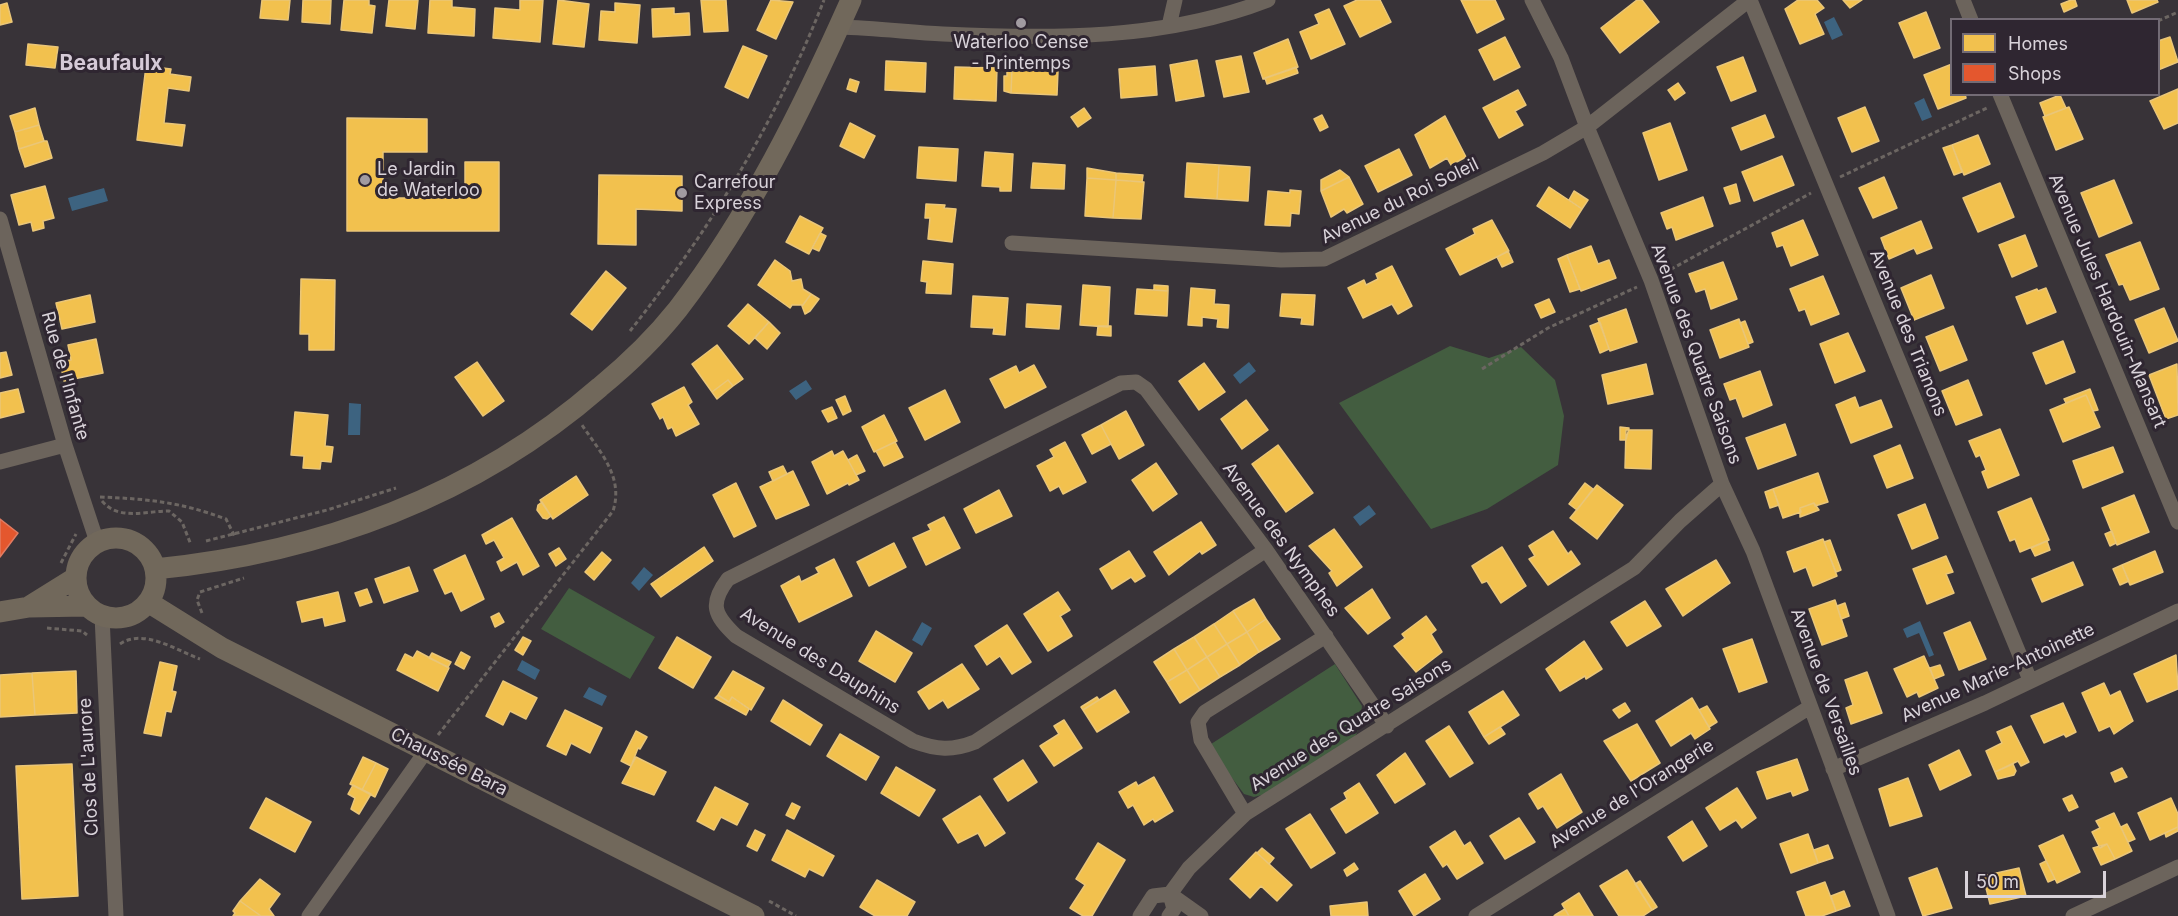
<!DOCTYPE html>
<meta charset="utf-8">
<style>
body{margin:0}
#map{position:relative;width:2178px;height:916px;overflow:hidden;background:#383338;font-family:Inter,sans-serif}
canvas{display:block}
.legend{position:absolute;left:1950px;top:18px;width:210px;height:78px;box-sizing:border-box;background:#2f2631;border:2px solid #736b75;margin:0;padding:8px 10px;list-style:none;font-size:18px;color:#d9d3da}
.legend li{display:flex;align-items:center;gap:12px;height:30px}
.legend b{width:30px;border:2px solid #736b75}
.scale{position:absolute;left:1965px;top:871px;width:141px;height:27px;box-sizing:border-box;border:3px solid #d9d3da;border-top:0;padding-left:8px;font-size:18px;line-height:21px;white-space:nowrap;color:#d9d3da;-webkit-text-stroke:4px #2f2631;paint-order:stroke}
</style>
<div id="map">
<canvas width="2178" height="916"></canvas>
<ul class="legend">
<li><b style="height:16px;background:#f2c14e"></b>Homes</li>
<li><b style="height:16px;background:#e4572e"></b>Shops</li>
</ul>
<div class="scale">50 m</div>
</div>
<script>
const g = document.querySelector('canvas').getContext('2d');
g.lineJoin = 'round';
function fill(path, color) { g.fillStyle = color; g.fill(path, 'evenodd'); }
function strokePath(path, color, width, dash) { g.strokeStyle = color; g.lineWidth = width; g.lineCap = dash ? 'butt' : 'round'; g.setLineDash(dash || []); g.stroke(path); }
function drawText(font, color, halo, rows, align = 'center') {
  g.font = font + ' Inter,sans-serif'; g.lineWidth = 6; g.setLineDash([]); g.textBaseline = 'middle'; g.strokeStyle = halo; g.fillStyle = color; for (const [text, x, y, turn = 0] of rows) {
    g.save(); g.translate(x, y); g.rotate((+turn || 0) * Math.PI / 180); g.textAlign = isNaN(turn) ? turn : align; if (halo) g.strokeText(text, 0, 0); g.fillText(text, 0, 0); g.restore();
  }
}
const green = new Path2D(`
 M1450 346 1489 358 1521 347 1555 380 1564 416 1558 465 1487 509 1431 529 1339 403Z
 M569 588 655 637 630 679 541 629Z
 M1335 664 1362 706 1359 728 1355 737 1269 793 1254 797 1244 794 1208 746Z`);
const water = new Path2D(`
 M1834 17 1843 35 1832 40 1824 22Z
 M1924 98 1932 117 1922 121 1914 103Z
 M104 188 108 201 72 211 68 198Z
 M1249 362 1256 371 1240 384 1233 375Z
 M806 380 812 389 796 400 789 391Z
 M349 403 361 404 360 435H348Z
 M1369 505 1376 514 1360 526 1353 517Z
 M644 567 653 575 639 591 631 583Z
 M1920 621 1934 655 1929 657 1919 633 1907 638 1903 629Z
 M922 622 932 628 922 646 912 640Z
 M522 660 540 670 535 680 517 670Z
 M589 687 607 696 602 706 583 697Z`);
const homes = new Path2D(`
 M262 0H290L288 20 260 18Z
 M303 0H331L330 24 302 22Z
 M344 0H369V5L375 6 372 33 341 30Z
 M389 0H418L415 29 386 26Z
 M430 0H452V7L475 9 474 36 428 33Z
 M520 0H543L540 42 493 38 495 8 520 10Z
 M558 0 589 4 584 47 553 44Z
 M701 0H726L728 31 704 32Z
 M771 0 793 2 776 39 757 30Z
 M1357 0H1380L1391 22 1360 37 1344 6Z
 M1461 0H1495L1504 19 1477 33Z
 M1637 0H1642L1659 22 1620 53 1601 28Z
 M1798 0H1817L1824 8 1815 14 1824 34 1800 44 1785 9Z
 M1843 0H1862L1850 8Z
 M2071 0H2075L2077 6 2064 12 2061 4Z
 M2127 0H2157L2158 2 2132 13Z
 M7 3 12 22 0 25V5Z
 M615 3 640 5 637 43 599 40 601 11 615 12Z
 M674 8V14L689 13 690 35 653 37 652 9Z
 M1329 9 1345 44 1311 59 1300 32 1319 24 1315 15Z
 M1926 12 1940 48 1914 58 1899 23Z
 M1505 37 1520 67 1494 80 1479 50Z
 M2170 37 2178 62 2158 70V41Z
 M1288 39 1298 67 1263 79 1254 53Z
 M28 44 58 47 55 68 26 65Z
 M743 46 767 56 748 98 725 87Z
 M1241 56 1249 92 1224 97 1216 61Z
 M1743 57 1756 91 1731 101 1717 67Z
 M1197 60 1204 96 1176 101 1170 65Z
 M886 61 926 63 925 92 885 90Z
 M1952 64V94H1965L1966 98 1938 109 1924 75Z
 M146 66 171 69 170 74 191 77 189 91 168 88 164 123 185 125 182 146 137 140Z
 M1155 66 1157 95 1121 98 1119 69Z
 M955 67 997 68 996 101 954 99Z
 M1296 67 1298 73 1267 84 1265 78Z
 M1012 69 1058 71 1057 95 1011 93Z
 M1012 69 1011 93 1004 91V76H1007V70Z
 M850 79 859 82 856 92 847 89Z
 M1678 83 1685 93 1675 100 1668 90Z
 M2178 89V123L2164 129 2150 101Z
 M1518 90 1526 105 1515 111 1523 125 1499 138 1483 108Z
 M2060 95 2066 108 2045 116 2040 103Z
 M1865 107 1879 141 1852 152 1838 118Z
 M2069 107 2083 139 2056 150 2043 117Z
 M35 108 39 125 15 132 10 116Z
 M1084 108 1091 118 1078 127 1071 117Z
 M1322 115 1328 127 1320 131 1314 119Z
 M1765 115 1774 137 1741 150 1732 128Z
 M1445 116 1466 157 1451 165 1447 158 1430 168 1415 135Z
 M347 118 427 119V152H383V198H465V162H499V231H347Z
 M850 123 875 136 864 158 840 146Z
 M1670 123 1687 170 1659 180 1643 133Z
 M39 125 44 141 19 149 15 132Z
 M1978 135 1990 164 1964 175 1952 145Z
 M44 141H47L52 158 25 167 19 149Z
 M1952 145 1962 172 1954 175 1943 148Z
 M919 147 958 149 956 181 917 178Z
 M1399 149 1412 175 1378 192 1365 166Z
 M985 152 1013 154 1011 191H1000V187L982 186Z
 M1782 156 1794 185 1754 201 1742 172Z
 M1033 163 1065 165 1064 189 1031 188Z
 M1187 163 1219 165 1217 199 1185 197Z
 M1219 165 1250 167 1248 201 1217 199Z
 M1087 168 1116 173V180L1087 178Z
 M1340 170 1349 177 1321 191V180Z
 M1116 173 1143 175 1142 182 1116 180Z
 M599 175 682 176V211L636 209V245L598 244Z
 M1349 177 1363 204 1347 213 1344 209 1331 217 1321 191Z
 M1884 177 1897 208 1873 218 1859 188Z
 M1087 178 1116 180 1113 218 1085 216Z
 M1116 180 1144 182 1141 219 1113 218Z
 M2114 180 2132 223 2099 237 2081 193Z
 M2000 183 2014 217 1978 232 1963 198Z
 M1736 184 1740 201 1730 204 1724 188Z
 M45 186 54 218 43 221 44 228 33 231 31 222 19 225 11 195Z
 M1549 187 1582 209 1570 228 1537 206Z
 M1290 190 1301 191 1299 214 1291 213 1290 226 1265 225 1268 191 1290 193Z
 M1574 191 1588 200 1582 209 1569 200Z
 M1703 197 1713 226 1676 240 1672 227 1667 229 1661 213Z
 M926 204 945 205 944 208 956 209 952 242 928 239 930 218H925Z
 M800 216 823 228 809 254 786 242Z
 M1492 220 1509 251 1460 275 1446 249 1475 234 1473 229Z
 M1803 220 1818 255 1791 266 1783 245 1777 247 1772 233Z
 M1921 221 1932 248 1917 254 1914 248 1889 259 1881 238Z
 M820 233 826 236 819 251 812 248Z
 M2025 235 2037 266 2012 277 1999 245Z
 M2140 242 2159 289 2130 300 2123 284 2119 285 2106 255Z
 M1591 246 1598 264 1609 260 1616 278 1581 291 1567 255Z
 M1508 251 1513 262 1502 267 1497 257Z
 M1567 255 1580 289 1570 292 1558 259Z
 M775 260 790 271 792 281 801 279 803 289 811 294 803 305H792L790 308 758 285Z
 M923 261 953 264 951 294 926 293 927 282 921 281Z
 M1723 262 1737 299 1711 309 1705 289 1696 292 1689 274Z
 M1392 266 1412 306 1398 314 1392 304 1363 318 1348 288 1364 280 1366 285 1378 279 1376 274Z
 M606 271 626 288 592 330 571 314Z
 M1931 275 1944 308 1914 320 1901 288Z
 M1823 276 1839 314 1811 325 1805 309 1799 311 1790 289Z
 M301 279 335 280 334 350H309V334H300Z
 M1083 285 1110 287 1108 327 1080 325Z
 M1154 285 1168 286V291L1154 290Z
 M1191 288 1215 290 1214 304 1229 305 1228 328 1217 327 1218 319 1202 317V326L1188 325Z
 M2046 288 2056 312 2027 324 2016 297 2037 289 2038 291Z
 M1137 289 1168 291 1167 316 1135 314Z
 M811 294 819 299 810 311 805 314 802 306Z
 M1282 294 1315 295 1313 325 1301 324 1302 318 1280 316Z
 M90 295 95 322 62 329 56 303Z
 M973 296 1008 298 1005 335 993 334 994 328 971 327Z
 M1549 299 1555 312 1541 318 1535 305Z
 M748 304 769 322 749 344 728 326Z
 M1027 304 1061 306 1059 329 1026 327Z
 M2164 308 2178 341 2149 353 2135 320Z
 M1626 309 1637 342 1610 351 1598 319Z
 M1739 319 1749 347 1720 358 1710 330Z
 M1745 321 1753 342 1748 344 1740 323Z
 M769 322 780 333 767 349 755 338Z
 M1600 322 1609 349 1600 353 1590 326Z
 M1098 326H1111V336L1097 335Z
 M1953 326 1967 360 1940 371 1926 337Z
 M1848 333 1865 371 1835 383 1820 344Z
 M96 339 103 373 64 381 60 362 71 360 68 345Z
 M2063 341 2075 372 2046 384 2033 353Z
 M717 345 743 379 733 386 728 380 712 392 692 364Z
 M6 352 12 375 0 378V353Z
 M477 362 504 401 483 416 455 377Z
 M1204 363 1225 392 1199 410 1179 381Z
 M1646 364 1653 394 1608 404 1602 375Z
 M2177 364 2178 415 2166 419 2149 375Z
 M1034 365 1046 387 1005 408 990 379 1016 366 1019 373Z
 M1760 371 1772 405 1743 417 1736 398 1730 400 1724 384Z
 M728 380 733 386 717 399 712 392Z
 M1968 380 1982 415 1956 425 1942 391Z
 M684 387 692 402 688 405 699 424 676 436 672 427 668 429 663 417 660 419 652 404Z
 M18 389 24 412 0 418V393Z
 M2090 389 2098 410 2093 411 2086 395 2066 403 2064 399Z
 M945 390 960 422 925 440 909 408Z
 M2086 395 2100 427 2063 442 2050 410Z
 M845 396 851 411 843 415 836 400Z
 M1855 397 1859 408 1881 400 1892 427 1851 443 1836 405Z
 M1246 400 1268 430 1242 449 1221 419Z
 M832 407 837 418 828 422 822 411Z
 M1126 411 1144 445 1119 459 1101 425Z
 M295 412 328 415 325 446 333 447 331 462 321 461 320 469 303 468 304 456 291 455Z
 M884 415 897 441 874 452 862 427Z
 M1785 424 1796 455 1758 469 1746 438Z
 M1101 425 1111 444 1092 454 1082 435Z
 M1620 427 1629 428 1626 440H1620Z
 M2000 429 2019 475 1988 488 1982 472 1986 470 1980 455 1976 457 1969 441Z
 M1626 430H1652L1651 469 1625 468Z
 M895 442 903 457 884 466 876 451Z
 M1065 442 1086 482 1063 494 1059 486 1050 491 1037 466 1054 457 1050 450Z
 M1278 445 1313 493 1286 512 1252 464Z
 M1900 445 1913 478 1887 488 1874 456Z
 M2113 447 2123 472 2083 488 2073 461Z
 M832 451 834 456 843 451 859 480 849 485 848 483 827 494 812 462Z
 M857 455 865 471 856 475 848 460Z
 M1156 463 1177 494 1153 511 1132 480Z
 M783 466 787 474 773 481 769 472Z
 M793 471 809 505 776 519 760 487Z
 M1818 473 1828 502 1815 506 1814 503 1800 508 1801 512 1783 518 1773 489Z
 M576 476 588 495 553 519 540 500Z
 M736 483 756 526 734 537 713 495Z
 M1585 483 1593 489 1577 510 1569 504Z
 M1597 485 1623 505 1597 539 1570 518Z
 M1773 489 1779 505 1770 508 1765 492Z
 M999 490 1012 516 976 533 964 509Z
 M2134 495 2149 532 2117 545 2102 508Z
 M2031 498 2049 540 2020 552 2015 539 2010 541 1998 512Z
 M542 502 551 516 547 519 543 518 537 510 538 505Z
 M1814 503 1819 510 1800 517V508Z
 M1925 504 1938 538 1912 549 1898 515Z
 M944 517 960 548 926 565 913 538 931 530 928 525Z
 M512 518 539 566 523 575 517 562 501 571 497 562 504 558 494 540 486 544 482 535Z
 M1201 522 1216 545 1202 554 1200 551 1169 575 1154 552Z
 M1334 529 1362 567 1337 586 1329 573 1332 571 1309 546Z
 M1553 531 1568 554 1571 551 1580 564 1548 585 1529 559 1535 556 1529 546Z
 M2112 531 2116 543 2110 546 2105 534Z
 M1823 539 1837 576 1813 586 1806 567 1794 572 1787 552Z
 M1830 540 1841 570 1836 572 1824 542Z
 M2047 541 2050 550 2035 556 2031 548Z
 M894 543 906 567 869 586 857 562Z
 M704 547 713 561 661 597 651 584Z
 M1502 547 1526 586 1501 603 1487 581 1482 583 1472 566Z
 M559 548 566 559 556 566 549 554Z
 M1129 551 1145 576 1135 582 1131 577 1112 589 1100 569Z
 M2155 551 2163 572 2130 585 2122 565Z
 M602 552 611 560 594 580 585 572Z
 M465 555 484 599 461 611 452 591 445 594 434 570Z
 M1946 556 1953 572 1946 574 1954 593 1927 604 1913 569Z
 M834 559 852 596 799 622 781 586 799 576 801 582 819 573 816 568Z
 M1716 560 1730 583 1683 616 1666 589Z
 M2073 562 2083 585 2042 602 2032 579Z
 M2122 565 2129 581 2120 585 2113 569Z
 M409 567 418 591 384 603 375 579Z
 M367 589 372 602 360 606 355 593Z
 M1372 589 1390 618 1368 634 1345 608Z
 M338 592 345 621 325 626 323 617 302 622 297 602Z
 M1058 592 1070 610 1060 616 1072 636 1048 651 1024 614Z
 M1254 599 1266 619 1247 632 1233 611Z
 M1835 600 1847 636 1822 645 1809 609Z
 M1645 601 1661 626 1627 646 1611 622Z
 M1845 603 1849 616 1841 619 1837 606Z
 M1233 611 1247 632 1227 644 1214 624Z
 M499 613 504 622 495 627 491 617Z
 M1426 616 1436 630 1431 634 1442 652 1416 672 1394 646 1405 638 1402 634Z
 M1266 619 1280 639 1259 652 1247 632Z
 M1970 622 1986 659 1959 670 1944 633Z
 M1214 624 1227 644 1207 657 1194 637Z
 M1007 625 1031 662 1012 674 1000 656 987 665 975 646Z
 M876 631 912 653 895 682 859 661Z
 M1247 632 1259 652 1240 665 1227 644Z
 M523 637 531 641 523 655 515 650Z
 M677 637 711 657 693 688 659 668Z
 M1194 637 1207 657 1187 670 1174 649Z
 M1752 639 1767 682 1739 692 1723 649Z
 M1584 641 1602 669 1586 679 1585 676 1560 691 1546 669Z
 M1227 644 1240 665 1220 677 1207 657Z
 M1174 649 1187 670 1167 682 1154 662Z
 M417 651 449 668 438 691 397 670 405 654 413 658Z
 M461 652 470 657 464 669 455 664Z
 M432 653 451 662 448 667 429 658Z
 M2176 655 2178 689 2147 702 2134 674Z
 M1924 656 1938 688 1919 697 1917 692 1907 697 1894 669Z
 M1207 657 1220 677 1200 690 1187 670Z
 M160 662 177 666 172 691 176 692 171 712 166 711 161 736 144 733Z
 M962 664 979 689 948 708 943 700 929 709 918 692Z
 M1940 665 1944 675 1934 679 1930 668Z
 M1187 670 1200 690 1180 703 1167 682Z
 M76 671 77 713 35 715 32 673Z
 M733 671 764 688 751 710 732 697 729 702 718 695Z
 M1867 672 1882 713 1851 724 1846 708 1853 705 1845 680Z
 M32 673 35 715 0 717V675Z
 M503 681 537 698 526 719 510 711 503 725 486 716Z
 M2104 683 2110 696 2120 691 2133 721 2114 734 2110 726 2099 731 2082 693Z
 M1115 690 1129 712 1097 732 1083 710Z
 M1503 691 1519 715 1484 737 1469 712Z
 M718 695 729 702 732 697 749 709 746 715 715 698Z
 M1097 697 1099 700 1083 710 1081 707Z
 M1692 698 1710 729 1695 739 1691 733 1671 746 1656 721Z
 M783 700 822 725 810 745 771 721Z
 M1625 703 1630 711 1619 718 1613 710Z
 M2063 703 2076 732 2066 737 2064 734 2044 743 2031 716Z
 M1707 706 1717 722 1709 727 1699 710Z
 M565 710 602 728 590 753 571 743 566 755 547 746Z
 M1064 720 1082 748 1054 766 1040 746 1059 734 1054 726Z
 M1637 724 1660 763 1631 781 1604 741Z
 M1449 726 1473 763 1450 777 1426 741Z
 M2011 726 2029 762 2021 766 2018 761 1995 772 1986 751 2002 743 1997 732Z
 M1500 727 1505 734 1489 744 1484 737Z
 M636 731 647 737 640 749 638 748 631 766 621 761Z
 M840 734 879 757 866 780 827 756Z
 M1959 750 1971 775 1940 790 1929 765Z
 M1405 753 1425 784 1395 803 1377 775Z
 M363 757 376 763 362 790 350 784Z
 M636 757 666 772 654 795 622 783Z
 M1797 759 1808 790 1793 796 1791 791 1767 799 1757 772Z
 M1023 760 1037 782 1008 801 994 779Z
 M376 763 388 769 375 797 362 790Z
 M72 764 78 896 22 899 16 766Z
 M2013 764 2016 771 2014 775 1998 779 1995 772Z
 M896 767 935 790 919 816 881 793Z
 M2122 768 2127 777 2115 782 2111 773Z
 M1561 774 1582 812 1557 828 1543 806 1538 809 1529 794Z
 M1154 777 1173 811 1155 822 1153 819 1144 825 1133 805 1128 808 1119 792 1136 782 1138 786Z
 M1908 778 1922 816 1890 826 1879 789Z
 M1359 783 1378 813 1346 833 1331 809 1347 799 1344 793Z
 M353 785 371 794 359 814 351 809 355 798 348 794Z
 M715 787 748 804 737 825 721 817 714 830 697 821Z
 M1737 788 1756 818 1742 828 1736 820 1720 830 1706 808Z
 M2072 795 2078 807 2069 811 2063 799Z
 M980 796 1005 833 985 846 978 833 958 843 943 819Z
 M266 798 311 822 295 852 250 828Z
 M2171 798 2178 814V827L2150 840 2138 813Z
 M792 803 800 807 794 819 786 815Z
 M2114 813 2132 851 2115 859 2107 844 2100 848 2092 832 2100 828 2096 821Z
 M1310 814 1335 853 1311 868 1286 829Z
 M1519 818 1535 842 1505 859 1490 836Z
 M1692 821 1707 846 1683 861 1668 837Z
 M2127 824 2135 839 2128 842 2121 827Z
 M2178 827V831L2166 837 2165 833Z
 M755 830 765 835 757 851 747 846Z
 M787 830 834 856 823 876 809 869 805 877 772 860Z
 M1455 831 1464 846 1470 842 1483 863 1457 879 1447 864 1443 867 1430 847Z
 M1808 834 1818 863 1791 873 1780 844Z
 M2063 835 2080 872 2057 883 2039 846Z
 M1098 843 1125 860 1092 916H1083L1070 908 1085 885 1076 879Z
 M2107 844 2115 859 2101 865 2093 848Z
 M1828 845 1833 858 1818 863 1814 850Z
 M1262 848 1274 858 1269 864 1257 853Z
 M1256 852 1292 885 1277 901 1261 886 1250 898 1230 879Z
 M2046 861 2055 879 2048 882 2040 864Z
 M1354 863 1358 869 1347 876 1344 870Z
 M1937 868 1952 908 1923 916 1909 878Z
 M2019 868 2026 896 1990 904 1983 876Z
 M1627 870 1652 910 1643 916H1619L1600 886Z
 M1425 874 1440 899 1414 916 1399 891Z
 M260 879 280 894 269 909 274 916H261L240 901Z
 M877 880 915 902 907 916H875L860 907Z
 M1640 881 1657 907 1652 910 1635 884Z
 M1825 882 1836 911 1822 916H1806L1797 892Z
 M1844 891 1850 906 1836 911 1831 896Z
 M1579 893 1593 916H1569L1562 904Z
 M240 901 261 916H233L235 913 233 911Z
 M1367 902 1368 916H1331L1330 906Z
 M1565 909 1569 916H1554L1555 915Z`);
const shops = new Path2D(`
 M0 519 18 533 0 557Z`);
const path = new Path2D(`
 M2158 21 2178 12
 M1840 177 1989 107
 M1664 273 1811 193
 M630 331C710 230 777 120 824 0
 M1482 369 1548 328 1637 287
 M100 497C149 499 180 502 226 519L235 537
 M102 501C119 521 145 511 169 511L182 522 191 545
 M206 541 327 510 396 488
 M61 563 76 534
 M202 613 197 600 200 592 244 578
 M47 628 82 631 87 635
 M120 644C143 628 176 650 200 659
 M438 735 613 511C624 477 600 452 582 425
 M769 901 796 916`);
const street = new Path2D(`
 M1532 0 1561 58 1587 127 1651 280 1722 484 1753 551 1888 916
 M1750 0 2030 680
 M1963 0 1971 20
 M1169 26 1175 0
 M839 27C874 28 908 32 943 34 1052 39 1165 40 1268 0
 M2000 94 2178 522
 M0 219 65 445 97 542
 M1012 243 1281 260 1324 259 1543 153 1587 127 1749 0
 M0 462 65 445
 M1266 550 975 742C952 751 937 750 913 741L736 636C714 615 709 604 728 579L1121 383 1136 382 1146 389 1266 550 1387 726
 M102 616 116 916
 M1833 769 1985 703 2178 611
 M1245 814 1201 740 1198 722 1205 712 1326 636
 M1170 894 1201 916
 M309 916 426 751
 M1140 916 1153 896 1170 894 1189 868 1245 814 1634 568 1680 521 1722 484
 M1169 916 1174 909 1170 894
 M1476 916 1810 707
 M2073 916 2178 867`);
const secondary = new Path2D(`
 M76 578a40 40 0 1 1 80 0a40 40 0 1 1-80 0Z
 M155 569C319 553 475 496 600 387 628 364 655 338 678 309 750 215 803 108 851 0
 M148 602 222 648 754 916
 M30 606 75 578
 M0 612 29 607 86 606`);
const markers = [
 [1021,23,6,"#a19ba1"],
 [365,180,6,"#a19ba1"],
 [682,193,6,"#a19ba1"]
];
const poiNames = [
 ["Waterloo Cense",1021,43,"center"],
 ["- Printemps",1021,64,"center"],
 ["Le Jardin",377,170],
 ["de Waterloo",377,191],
 ["Carrefour",694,183],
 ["Express",694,204]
];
const streetNames = [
 ["Avenue du Roi Soleil",1400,201,-26],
 ["Avenue Jules Hardouin-Mansart",2107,301,67],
 ["Avenue des Trianons",1908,333,68],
 ["Avenue des Quatre Saisons",1696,354,70],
 ["Rue de l'Infante",65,376,74],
 ["Avenue des Nymphes",1281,540,54],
 ["Avenue des Dauphins",820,661,32],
 ["Avenue Marie-Antoinette",1998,673,-25],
 ["Avenue de Versailles",1826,692,70],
 ["Avenue des Quatre Saisons",1351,725,-32],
 ["Chaussée Bara",449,762,27],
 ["Clos de L'aurore",89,767,-93],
 ["Avenue de l'Orangerie",1632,794,-32]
];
const quarterNames = [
 ["Beaufaulx",111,64]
];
fill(green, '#435d40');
fill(water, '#3d6380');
fill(homes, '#f2c14e');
strokePath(homes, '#eac678', 1.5);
fill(shops, '#e4572e');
strokePath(shops, '#e17c62', 1.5);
strokePath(path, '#6c6662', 3, [4.5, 3]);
strokePath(street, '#6c645c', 15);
strokePath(secondary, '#71685b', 21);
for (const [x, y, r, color] of markers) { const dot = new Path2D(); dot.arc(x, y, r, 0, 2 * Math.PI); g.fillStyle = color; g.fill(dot); strokePath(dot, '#2f2631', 2); }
drawText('18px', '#d9d3da', '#2f2631', poiNames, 'left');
drawText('18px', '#d9d3da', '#2f2631', streetNames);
drawText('bold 21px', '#d5cad7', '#2f2631', quarterNames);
</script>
